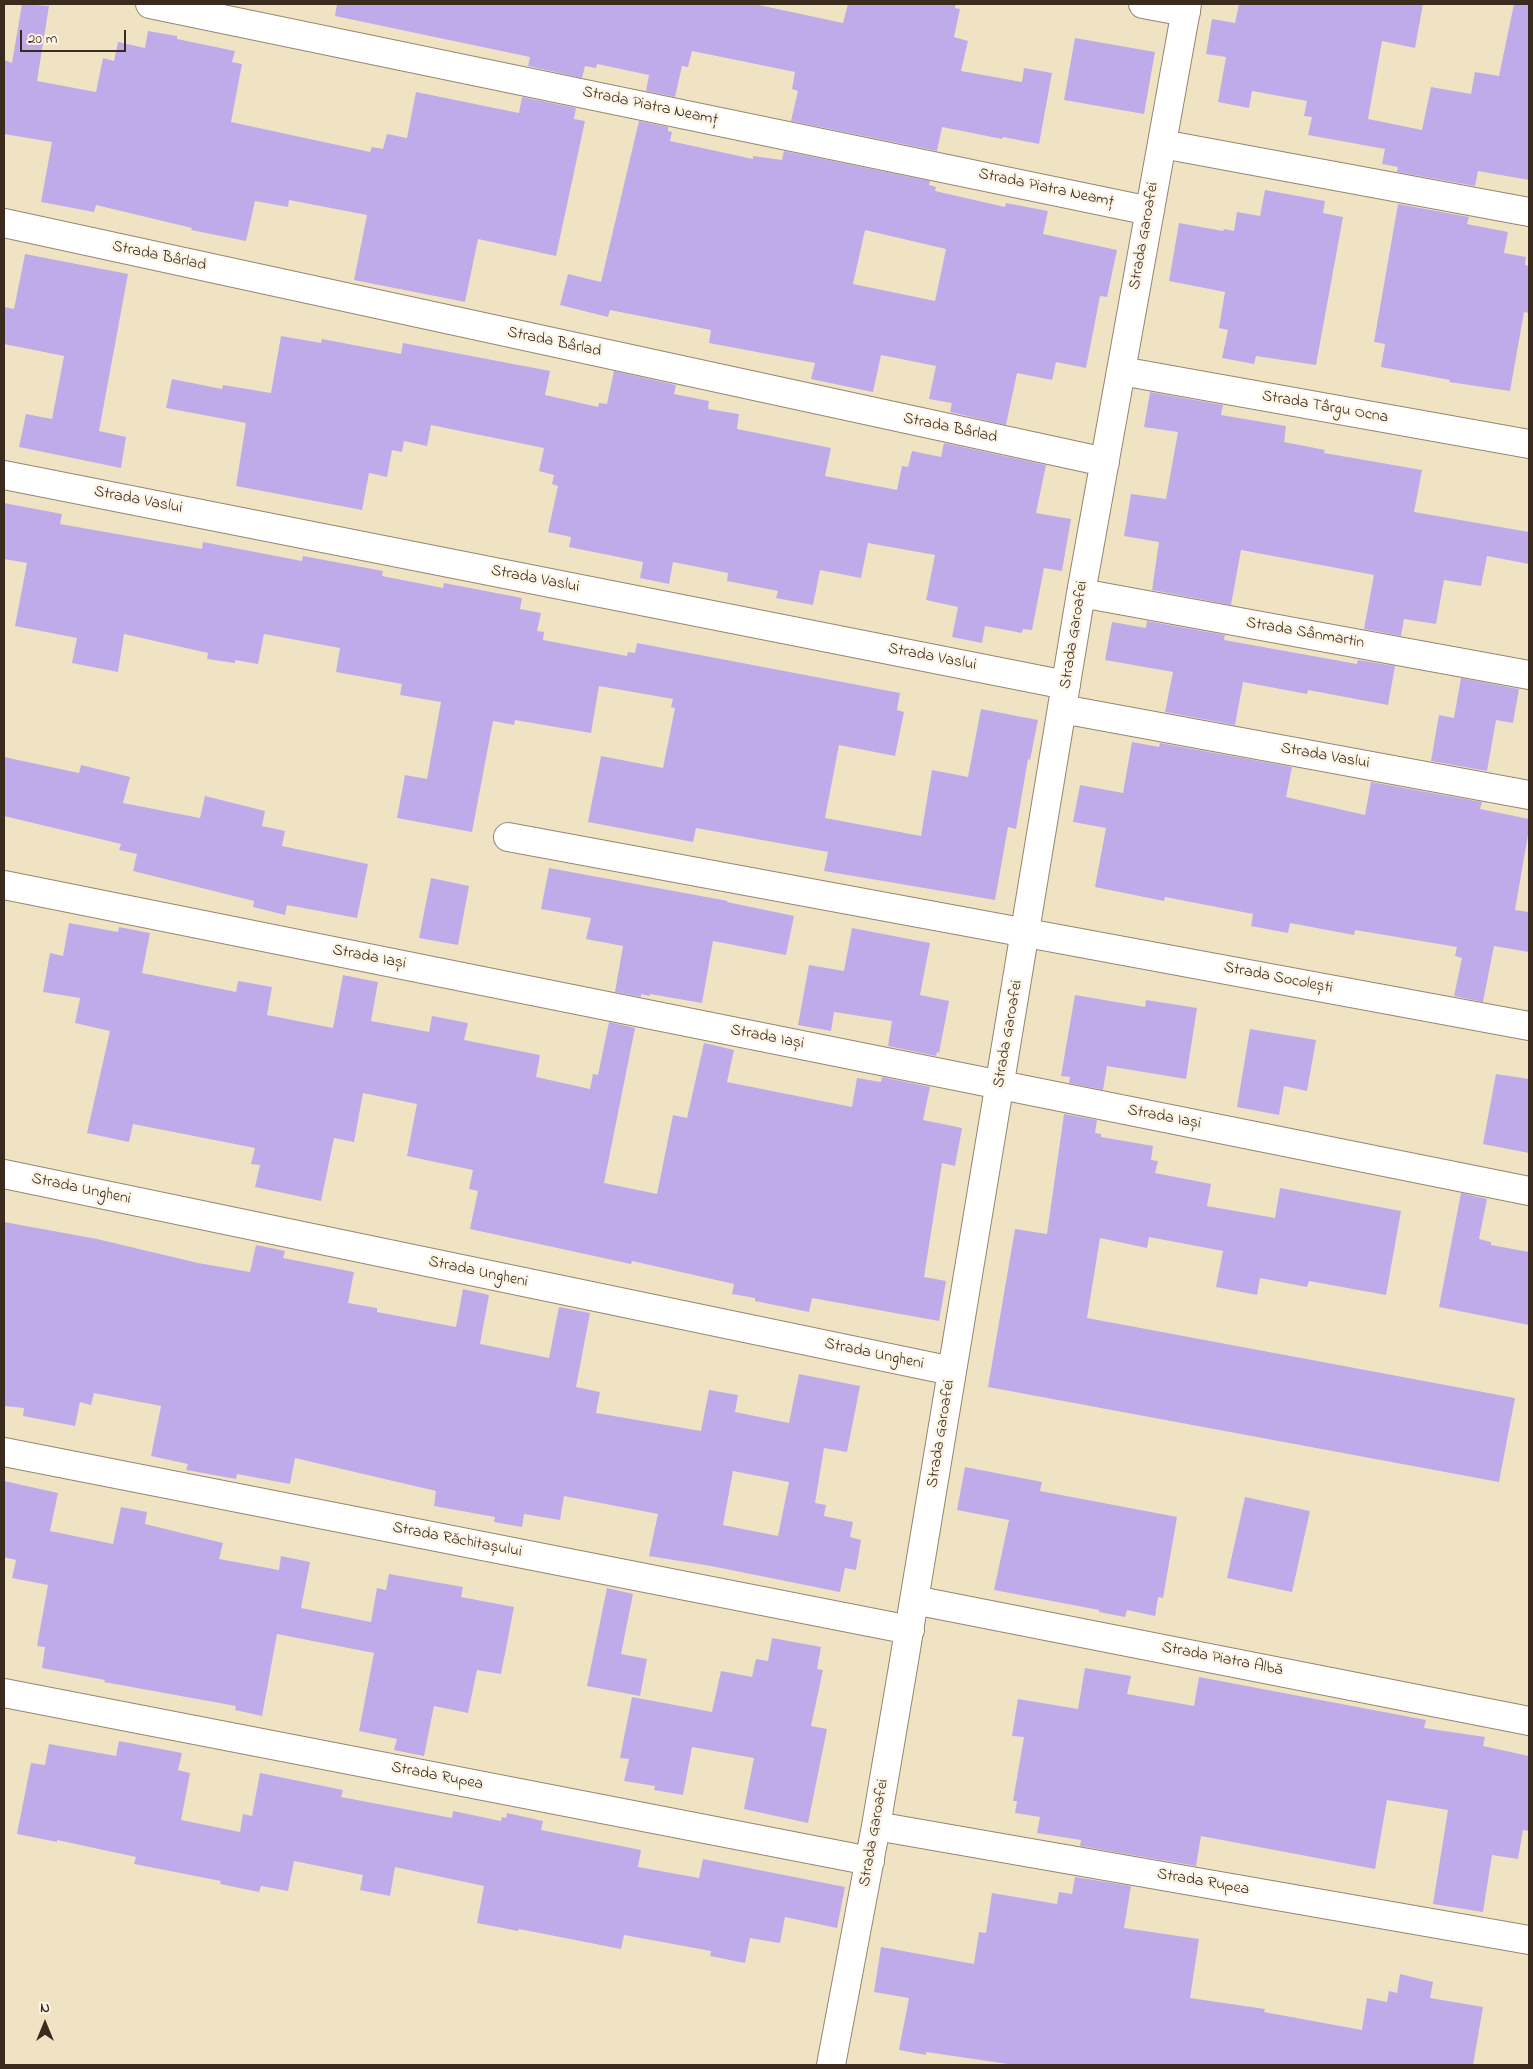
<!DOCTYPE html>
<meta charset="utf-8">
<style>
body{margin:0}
#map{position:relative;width:1533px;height:2069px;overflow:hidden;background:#f0e3c4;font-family:"Indie Flower",sans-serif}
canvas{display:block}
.frame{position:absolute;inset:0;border:5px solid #3b2a1e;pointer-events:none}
.north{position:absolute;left:20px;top:1999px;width:50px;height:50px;-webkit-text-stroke:4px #fcf5e5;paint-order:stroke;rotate:0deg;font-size:14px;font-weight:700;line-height:20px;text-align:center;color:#3b2a1e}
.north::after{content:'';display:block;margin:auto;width:18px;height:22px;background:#3b2a1e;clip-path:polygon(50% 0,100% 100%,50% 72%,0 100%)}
.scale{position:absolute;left:20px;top:30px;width:106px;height:22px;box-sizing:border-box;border:2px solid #3b2a1e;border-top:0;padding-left:6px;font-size:15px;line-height:18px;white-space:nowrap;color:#3b2a1e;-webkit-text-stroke:4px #fcf5e5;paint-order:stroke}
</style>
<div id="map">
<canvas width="1533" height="2069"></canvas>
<div class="frame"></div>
<div class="north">N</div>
<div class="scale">20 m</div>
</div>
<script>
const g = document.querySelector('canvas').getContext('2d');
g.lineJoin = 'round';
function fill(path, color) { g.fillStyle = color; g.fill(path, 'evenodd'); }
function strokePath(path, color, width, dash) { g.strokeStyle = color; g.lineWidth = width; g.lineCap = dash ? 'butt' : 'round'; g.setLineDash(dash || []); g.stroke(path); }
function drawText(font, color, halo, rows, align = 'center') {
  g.font = font + ' "Indie Flower",sans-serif'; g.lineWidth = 5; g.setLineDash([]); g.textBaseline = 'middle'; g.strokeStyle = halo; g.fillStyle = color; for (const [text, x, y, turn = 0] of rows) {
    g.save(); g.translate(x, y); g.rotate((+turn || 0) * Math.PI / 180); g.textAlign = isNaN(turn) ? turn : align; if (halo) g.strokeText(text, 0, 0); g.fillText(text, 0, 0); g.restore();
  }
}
const building = new Path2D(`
 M22 4 49 6 37 81 96 92 103 58 114 61 118 42 145 48 148 31 177 36V39L235 51 232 62 242 64 231 122 370 152 372 147 383 149 387 134 407 138 416 92 519 113 522 97 576 108 574 119 585 121 556 256 478 239 465 302 354 280 367 215 289 200 288 207 255 201 246 241 191 230 192 228 96 205 94 212 41 202 52 142 4 134V60L12 63Z
 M337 4H754L843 23 848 4H956L955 8 960 9 954 37 968 41 961 71 1022 82 1024 68 1052 73 1039 144 1003 137 1002 139 942 127 937 151 791 121 798 91 792 89 795 72 692 51 688 67 682 66 675 97 646 91 649 75 597 64 596 68 585 66 582 78 528 66 530 57 335 16Z
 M1239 4H1423L1415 48 1382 41 1368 119 1422 130 1431 87 1471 94 1475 72 1499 76 1514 4H1529V180L1478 171 1475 186 1397 172 1398 167 1382 164 1385 149 1308 135 1312 117 1304 116 1307 101 1252 91 1249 108 1218 102 1226 57 1206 54 1212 19 1235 23Z
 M1075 38 1155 52 1144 114 1064 100Z
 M639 121 668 127V131L672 132 670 141 753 159V156L782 160 784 151 930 181 929 185 936 187 935 191 1005 207 1006 203 1048 211 1043 234 1117 250 1107 297 1100 296 1086 368 1056 362 1052 380 1017 373 1006 425 950 412 952 403 929 399 936 366 881 355 873 392 811 379 815 363 709 343 711 330 610 310 608 317 560 305 568 274 601 282ZM865 230 946 249 935 301 853 284Z
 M1265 190 1325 201 1323 213 1343 217 1316 365 1256 356 1254 364 1222 358 1228 330 1219 328 1225 292 1169 281 1179 223 1223 231 1224 229 1234 231 1237 212 1260 216Z
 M1398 204 1469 217 1467 224 1508 232 1504 253 1526 257 1525 265 1529 266V313L1524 312 1510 391 1449 382 1450 380 1381 367 1385 344 1374 342Z
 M25 254 128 274 99 431 126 437 121 468 19 447 26 414 52 419 64 356 4 344V307L14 309Z
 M281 336 321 343 322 339 401 354 403 343 550 371 545 395 598 407 599 403 607 404 614 371 676 385 674 394 709 401 708 409 739 414 737 429 831 448 825 476 897 490 902 466 908 467 912 451 941 457 944 443 1046 465 1036 513 1071 519 1062 571 1044 568 1032 630 1023 629 1022 633 985 626 982 643 952 637 958 607 926 600 935 555 868 543 861 578 820 570 813 605 776 598 778 591 727 581 728 573 673 562 669 584 640 578 643 562 569 547 571 537 548 532 558 486 552 484 554 475 539 471 544 448 431 425 427 446 404 441 402 452 392 450 387 477 369 473 362 510 236 486 246 423 166 408 172 379 222 389 223 385 271 393Z
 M1150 392 1223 405 1221 415 1286 426 1284 442 1325 450 1324 453 1422 470 1414 512 1529 532V564L1487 556 1481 586 1444 580 1436 624 1404 619 1401 636 1364 629 1374 575 1241 550 1231 605 1152 590 1159 542 1124 536 1131 494 1166 499 1178 432 1144 427Z
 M4 503 62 514 60 524 202 549 203 542 302 561 303 556 383 571 382 576 443 588 444 583 522 598 520 609 541 613 537 631 544 632 543 640 627 656 628 652 635 653 637 643 900 693 897 710 904 712 895 756 839 745 825 818 921 836 932 770 968 777 981 709 1038 720 1030 760 1028 759 1016 829 1008 827 995 900 824 871 828 852 696 828 693 842 588 822 601 756 663 768 675 708 671 707 673 699 599 686 591 733 515 720 514 725 493 721 472 832 397 818 405 775 427 779 441 702 400 695 402 684 336 672 340 648 264 634 258 664 235 660V663L207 659 208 653 124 634 118 672 72 663 77 638 15 626 27 563 4 559Z
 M1147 621 1225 635 1224 640 1357 664 1358 660 1395 666 1388 705 1308 690 1307 694 1243 682 1235 725 1165 712 1173 672 1105 660 1112 622 1146 628Z
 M1461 678 1519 689 1513 723 1496 720 1487 771 1431 761 1439 715 1454 718Z
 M1132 742 1159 747 1160 743 1292 767 1286 797 1365 815 1371 782 1482 802 1480 809 1529 819V829L1515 910 1529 912V952L1494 946 1483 1002 1454 996 1462 958 1455 956 1457 947 1355 930 1354 935 1290 923 1288 933 1251 926 1253 914 1165 897 1164 901 1095 887 1106 828 1073 822 1080 785 1123 793Z
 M4 757 79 773 81 765 130 777 123 803 200 818 205 796 265 811 262 826 285 831 282 846 368 864 357 918 287 905 285 915 253 907 254 901 133 871 137 854 119 850 121 844 4 816Z
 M549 868 728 901 727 902 794 916 786 955 713 941 702 1003 650 994V996L641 994V997L615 992 623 946 586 939 591 918 541 909Z
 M431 878 469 886 458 945 419 938Z
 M69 923 118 932 119 927 150 933 142 973 236 992 238 981 272 987 267 1015 333 1028 343 975 378 982 371 1021 429 1032 432 1016 468 1023 464 1040 540 1055 536 1077 590 1089 593 1074 598 1075 609 1022 635 1028 604 1183 657 1194 673 1115 687 1118 704 1043 734 1050 727 1082 852 1107 857 1078 881 1082 882 1077 930 1087 923 1120 962 1128 955 1166 942 1163 924 1277 946 1281 939 1321 812 1298 809 1312 755 1301V1298L732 1294 734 1284 632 1261 631 1264 470 1229 478 1191 469 1189 473 1170 407 1156 417 1104 363 1093 354 1142 334 1138 321 1201 255 1187 260 1165 251 1164 255 1148 133 1124 129 1142 87 1133 110 1031 75 1023 80 998 43 992 50 953 63 956Z
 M852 928 930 943 920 995 949 1001 939 1053 937 1052 936 1056 888 1046 892 1021 834 1012 831 1031 798 1025 809 965 844 971Z
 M1075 995 1145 1007 1146 1000 1197 1008 1186 1079 1107 1066 1103 1090 1069 1083 1070 1077 1061 1076Z
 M1250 1029 1316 1040 1307 1091 1284 1086 1279 1115 1237 1107Z
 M1496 1074 1529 1079V1153L1483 1144Z
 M1064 1114 1097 1120 1095 1133 1101 1134V1137L1153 1146 1151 1160 1158 1161 1155 1173 1211 1184 1207 1206 1275 1218 1280 1188 1401 1211 1386 1295 1309 1281 1307 1287 1260 1278 1257 1295 1216 1287 1223 1251 1149 1237 1147 1248 1100 1238 1087 1318 1515 1398 1499 1482 988 1387 1015 1229 1047 1234Z
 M1461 1193 1487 1199 1479 1239 1491 1242V1245L1529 1252V1325L1439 1307Z
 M4 1222 97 1239 198 1263 250 1272 256 1245 285 1251 283 1258 354 1272 348 1303 377 1308V1312L456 1327 463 1289 489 1295 480 1344 549 1358 559 1307 590 1313 576 1387 600 1392 596 1413 701 1431 709 1390 738 1395 735 1412 789 1423 799 1374 860 1386 847 1452 824 1448 815 1503 826 1505 824 1516 853 1522 850 1537 861 1540 856 1570 845 1568 840 1592 711 1566 649 1556 658 1514 564 1496 560 1520 524 1514 522 1527 494 1522 495 1517 434 1506 436 1491 295 1458 290 1484 237 1474 236 1479 186 1470 188 1464 151 1456 161 1406 94 1393 91 1405 80 1402 75 1426 23 1416 24 1408 4 1406ZM733 1471 789 1482 778 1536 723 1525Z
 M965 1467 1042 1482 1040 1491 1177 1517 1163 1598 1158 1597 1155 1616 1127 1610 1125 1617 1099 1612V1610L994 1590 1009 1520 957 1510Z
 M4 1481 58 1493 50 1531 113 1544 121 1507 147 1512 145 1524 223 1543 219 1559 279 1570 281 1556 310 1562 301 1608 371 1622 377 1588 386 1590 389 1574 463 1587 461 1597 514 1607 501 1674 477 1670 468 1713 434 1706 424 1756 394 1750 397 1739 359 1731 374 1653 277 1634 262 1716 235 1710 236 1706 104 1682 105 1680 42 1668 45 1647 37 1646 48 1585 12 1578 16 1560 4 1557Z
 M1245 1497 1310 1511 1292 1592 1227 1578Z
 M607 1588 633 1594 621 1654 647 1659 640 1696 587 1686Z
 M772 1638 821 1647 817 1669 823 1670 811 1726 827 1729 808 1823 744 1809 754 1758 692 1747 683 1795 654 1790 655 1786 624 1781 629 1759 620 1758 632 1697 712 1712 721 1671 752 1677 756 1659 768 1661Z
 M1085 1668 1131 1676 1127 1694 1194 1706 1199 1677 1426 1720 1424 1728 1485 1737 1483 1746 1529 1756V1831L1523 1830 1518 1859 1492 1855 1483 1912 1433 1904 1448 1810 1387 1800 1375 1869 1201 1836 1196 1866 1080 1846 1081 1840 1037 1833 1040 1817 1015 1813 1017 1801H1013L1024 1737 1012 1736 1018 1699 1078 1709Z
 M119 1741 182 1753 178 1770 190 1773 181 1820 240 1832 243 1814 252 1816 260 1773 343 1790 341 1797 452 1818 453 1811 501 1821 502 1817 506 1818 507 1813 543 1821 541 1830 641 1850 638 1867 699 1878 703 1859 845 1887 837 1928 785 1917 780 1943 750 1938 745 1963 710 1956 711 1951 624 1935 621 1949 519 1929 518 1931 477 1923 484 1886 395 1867 390 1896 360 1890 363 1875 294 1861 288 1891 261 1886 259 1892 220 1884 221 1881 134 1864 136 1857 57 1840V1842L17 1834 31 1763 45 1765 49 1744 116 1756Z
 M1075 1877 1131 1886 1124 1928 1199 1939 1190 1998 1265 2009 1264 2012 1362 2030 1367 1998 1387 2002 1389 1991 1397 1993 1400 1974 1433 1982 1430 1998 1483 2007 1473 2065H1015L926 2052V2055L899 2050 909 1998 874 1992 881 1947 974 1964 979 1932 986 1933 992 1893 1057 1904 1059 1892 1072 1894Z`);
const minor = new Path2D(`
 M150 4 1150 211
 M1143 4 1186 12
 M1162 144 1529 212
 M4 223 1105 462
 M1121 371 1529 444
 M4 475 1066 685
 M1081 593 1529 675
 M1062 709 1529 795
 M508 837 1529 1026
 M4 885 1529 1191
 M4 1174 952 1371
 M4 1452 910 1630
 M914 1600 1529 1721
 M4 1693 870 1861
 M876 1826 1529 1940
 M831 2065 876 1826 902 1673 1081 593 1187 4`);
const streetNames = [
 ["Strada Piatra Neamț",650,107,12],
 ["Strada Piatra Neamț",1046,189,12],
 ["Strada Garoafei",1145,236,-80],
 ["Strada Bârlad",159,257,12],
 ["Strada Bârlad",554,343,12],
 ["Strada Târgu Ocna",1325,408,10],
 ["Strada Bârlad",950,429,12],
 ["Strada Vaslui",138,501,11],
 ["Strada Vaslui",535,580,11],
 ["Strada Sânmartin",1305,634,10],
 ["Strada Garoafei",1075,635,-81],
 ["Strada Vaslui",932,658,11],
 ["Strada Vaslui",1325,757,10],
 ["Strada Iași",369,958,11],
 ["Strada Socolești",1278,979,11],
 ["Strada Garoafei",1009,1034,-80],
 ["Strada Iași",767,1038,11],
 ["Strada Iași",1164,1118,11],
 ["Strada Ungheni",81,1190,12],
 ["Strada Ungheni",478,1273,12],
 ["Strada Ungheni",874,1355,12],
 ["Strada Garoafei",942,1434,-81],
 ["Strada Răchitașului",457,1541,11],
 ["Strada Piatra Albă",1222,1660,11],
 ["Strada Rupea",437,1777,11],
 ["Strada Garoafei",875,1833,-80],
 ["Strada Rupea",1203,1883,10]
];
fill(building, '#c0abea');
strokePath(minor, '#968671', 30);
strokePath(minor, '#fff', 28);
drawText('16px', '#3b2a1e', '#fcf5e5', streetNames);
</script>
